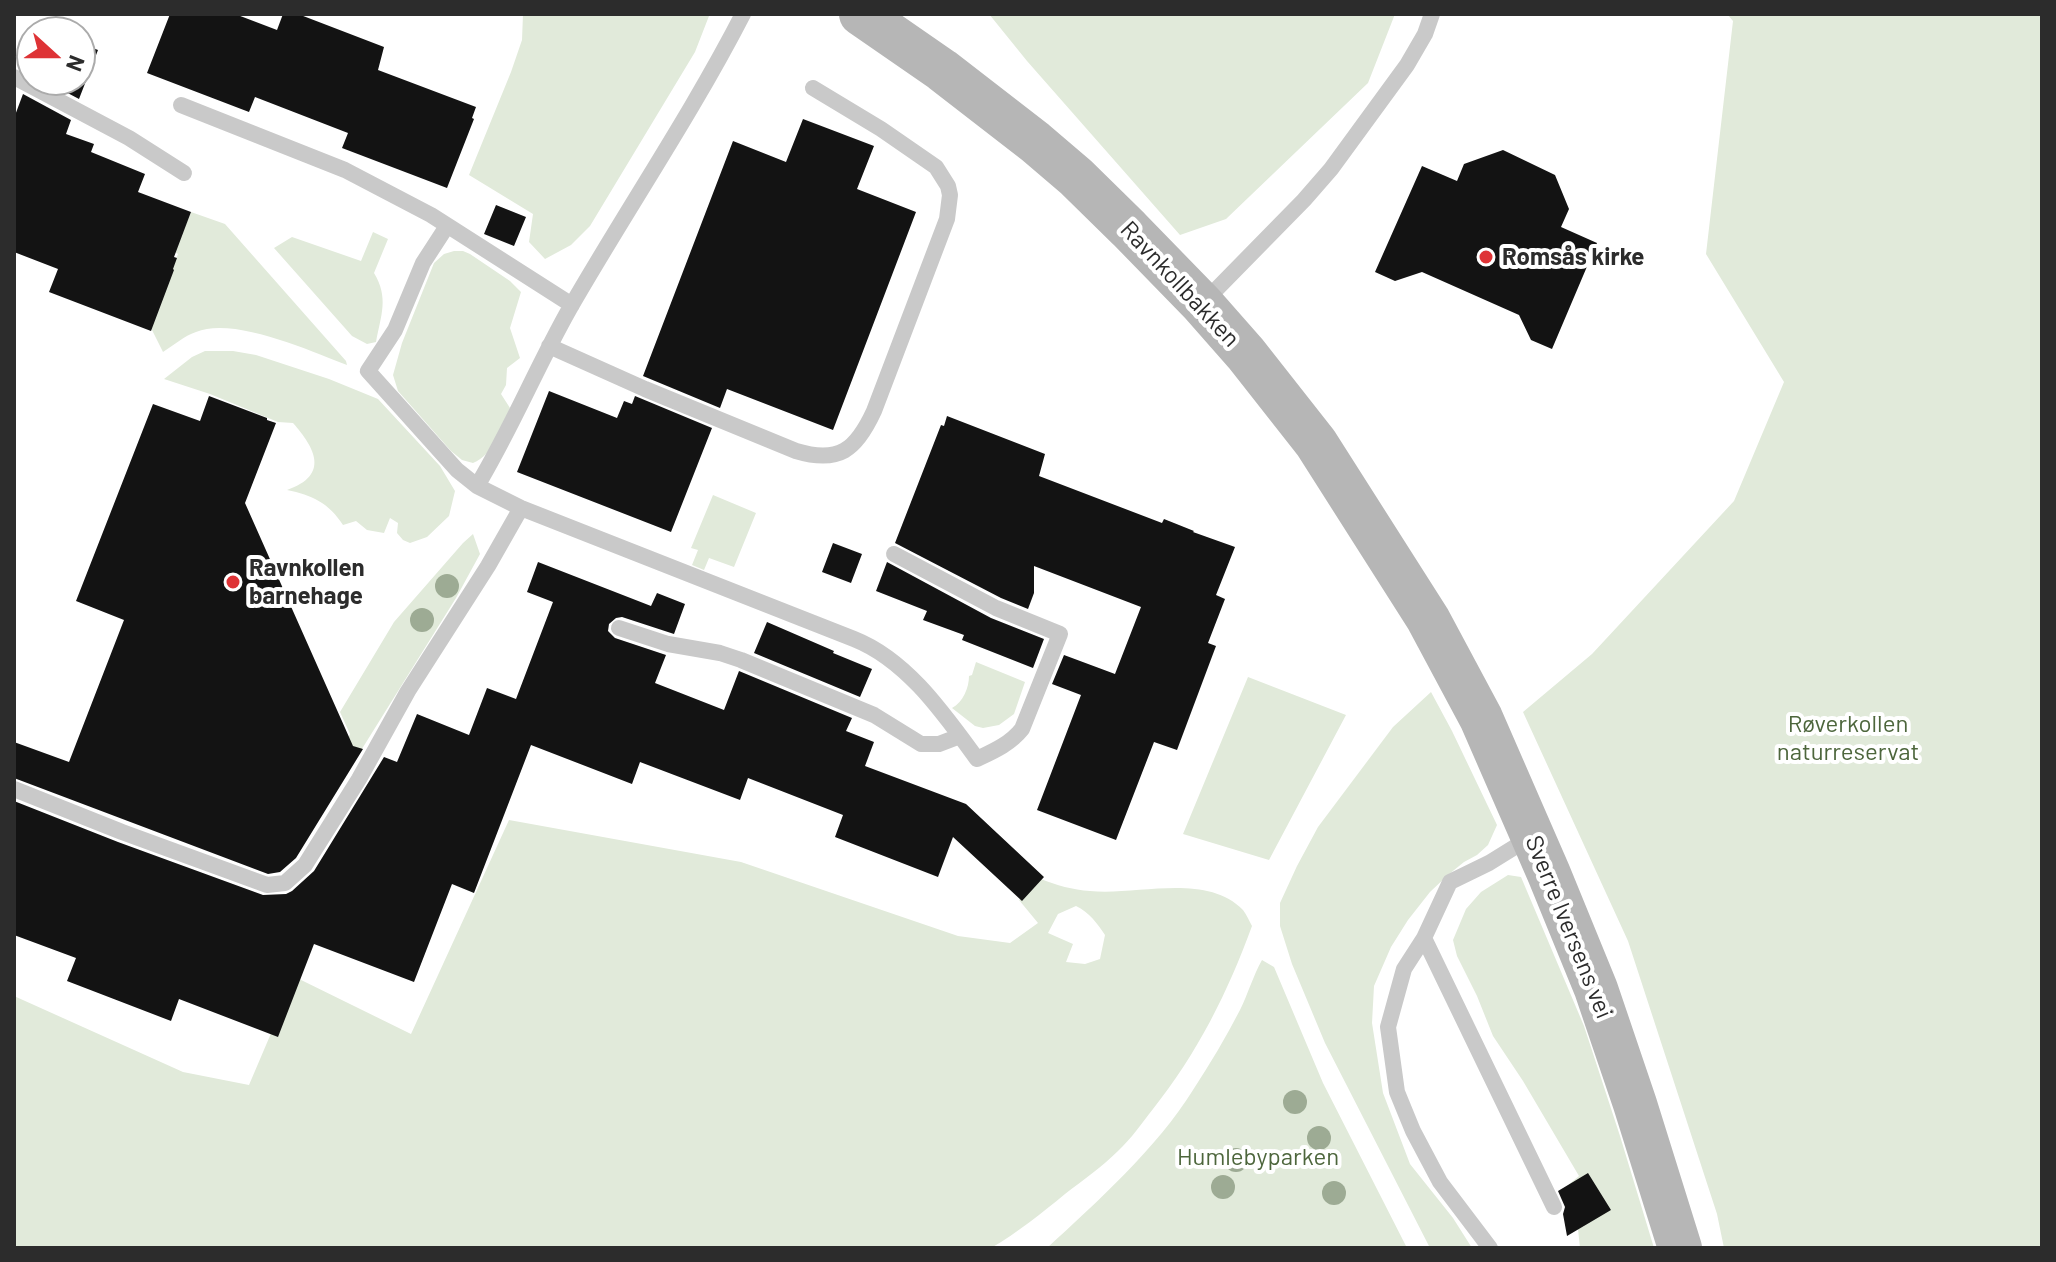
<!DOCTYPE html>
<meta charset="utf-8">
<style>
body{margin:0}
#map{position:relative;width:2056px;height:1262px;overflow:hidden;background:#fff;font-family:Barlow,sans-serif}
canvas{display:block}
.frame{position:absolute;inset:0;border:16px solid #2c2c2c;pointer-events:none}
.north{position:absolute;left:16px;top:16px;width:80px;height:80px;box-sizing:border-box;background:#fff;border:2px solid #ababab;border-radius:50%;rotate:111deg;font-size:22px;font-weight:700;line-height:32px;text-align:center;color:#2c2c2c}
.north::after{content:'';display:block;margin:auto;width:28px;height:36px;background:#de3336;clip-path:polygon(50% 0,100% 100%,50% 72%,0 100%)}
</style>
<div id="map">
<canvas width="2056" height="1262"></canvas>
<div class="frame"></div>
<div class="north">N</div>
</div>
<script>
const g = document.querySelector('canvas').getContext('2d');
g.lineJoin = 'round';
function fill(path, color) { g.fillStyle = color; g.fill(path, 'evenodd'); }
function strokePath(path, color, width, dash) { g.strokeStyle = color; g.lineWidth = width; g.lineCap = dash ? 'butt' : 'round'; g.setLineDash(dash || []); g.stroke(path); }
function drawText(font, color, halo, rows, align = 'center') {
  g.font = font + ' Barlow,sans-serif'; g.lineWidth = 8; g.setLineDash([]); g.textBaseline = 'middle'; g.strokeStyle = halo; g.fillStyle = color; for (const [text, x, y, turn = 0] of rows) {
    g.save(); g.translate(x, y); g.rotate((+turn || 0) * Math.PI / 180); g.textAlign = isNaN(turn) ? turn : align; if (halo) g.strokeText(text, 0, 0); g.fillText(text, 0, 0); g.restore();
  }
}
const green = new Path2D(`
 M523 14H708L709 16 695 52 590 226 571 245 545 259 529 242 533 214 469 175 511 72 522 40Z
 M989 14H1395L1368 83 1226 219 1180 235 1027 61Z
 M1727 14H2042V1248H1724L1717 1214 1628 941 1523 712 1592 654 1734 501 1784 382 1706 254 1733 21Z
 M191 212 225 224 346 361 347 365C311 351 233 316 196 332 184 336 174 345 163 352L149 324 178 254 175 252Z
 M373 232 388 239 374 273C389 298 381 315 376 342L367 344 352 336 274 248 292 237 361 261Z
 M454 251H463L470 254 510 281 521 292 510 328 520 358 507 368 506 385 501 394 510 408C501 427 494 455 473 463L462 460 451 451 398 391 393 375 402 343 434 263 444 254Z
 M205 351H233L256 355 329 379 378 399 440 466 455 491 449 516 427 537 410 543 403 540 397 533 398 523 390 518 384 533 367 530 356 521 343 525C329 503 312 495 287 490 330 475 315 448 293 423L278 422 210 394 164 379 192 357Z
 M713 495 756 513 734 567 709 558 704 570 692 565 698 550 691 548Z
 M473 534 480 554 456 598 327 805 322 803 350 734 340 712 394 622 463 543Z
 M976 662 1025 682 1014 714 999 725 983 728 975 726 952 708C963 702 969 688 969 676L972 675Z
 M1248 677 1346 715 1269 860 1183 834Z
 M1431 692 1452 731 1497 825 1488 845 1477 855 1464 862 1448 875 1430 892 1408 920 1391 947 1374 986 1372 1023 1383 1093 1410 1164 1453 1218 1472 1248H1430L1325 1043 1292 964 1280 926V903L1297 866 1318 827 1393 727Z
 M509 820 741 862 958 936 1010 943 1038 923 1019 900 1041 879C1056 885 1073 890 1090 891 1136 896 1206 872 1243 910 1247 915 1249 921 1252 926 1228 992 1197 1054 1153 1109 1142 1123 1131 1139 1118 1151 1102 1167 1083 1180 1065 1194 1042 1213 1017 1233 991 1248H14V996L183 1072 249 1085 295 977 411 1034ZM1076 906C1089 912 1097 923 1105 935L1100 959 1085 964 1066 962 1073 944 1048 933 1058 914Z
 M1508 875 1521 877 1584 1026 1620 1136 1654 1248H1580L1578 1229 1584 1226 1562 1190 1579 1176 1523 1081 1493 1036 1477 996 1457 956 1453 940 1466 909 1481 892Z
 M1262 960 1274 967 1323 1083 1407 1248H1047C1097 1202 1157 1148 1193 1090 1210 1064 1226 1037 1240 1010 1248 994 1253 976 1262 960Z`);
const building = new Path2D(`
 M170 14H235L277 30 283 14H298L384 47 378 70 476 107 472 118 474 119 447 188 342 148 348 133 255 97 249 112 147 73Z
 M80 43 98 50 79 99 43 80H80Z
 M23 94 71 120 66 134 94 144 91 152 145 174 138 192 191 212 174 257 177 258 173 269 174 270 151 331 49 292 58 269 14 252V118Z
 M803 119 874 146 857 189 916 212 833 430 727 389 720 408 643 376 733 141 786 162Z
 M1503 150 1555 175 1569 209 1561 227 1597 243 1552 349 1531 340 1519 315 1422 272 1395 281 1375 272 1422 166 1457 181 1464 164Z
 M496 205 526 217 514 246 484 234Z
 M549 391 617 418 624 401 632 404 635 396 712 428 671 532 517 472Z
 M209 396 267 418V420L276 423 245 503 353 746 363 749 296 858 280 872 268 874 14 778V742L69 762 124 620 76 601 153 404 200 421Z
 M947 416 1045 454 1039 476 1162 523 1164 519 1194 531 1193 532 1235 547 1216 595 1225 599 1208 643 1216 646 1177 750 1154 742 1116 840 1037 810 1081 695 1052 684 1064 655 1115 674 1141 607 1034 566V593L1028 609 1001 598 895 543 941 425 944 426Z
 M833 543 862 554 851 583 822 572Z
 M538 562 651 606 657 593 685 604 674 634 622 617 616 618 609 624 608 631 615 638 666 655 655 683 724 710 739 671 852 718 846 731 874 742 865 766 966 804 1044 877 1022 901 953 837 938 877 835 837 843 815 748 778 740 800 640 762 632 784 531 745 474 893 452 884 414 982 314 944 278 1037 179 999 171 1021 67 981 76 958 14 935V801L118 842 263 895 286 894 292 891 314 871 384 757 397 762 417 714 469 735 487 688 516 699 553 602 527 592Z
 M887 562 991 618 1044 639 1033 668 962 640 964 635 923 620 927 611 876 591Z
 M767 622 834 651 833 653 872 669 860 697 754 653Z
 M1588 1173 1611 1210 1567 1236 1563 1214 1565 1207 1558 1191Z`);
const lane = new Path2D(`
 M14 77 129 138 184 173
 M181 105 345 170 431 215 572 305
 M447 226 423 263 395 330 368 371 457 470 477 486 521 508 854 639C907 660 944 714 977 759 994 751 1010 744 1022 729L1060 634 996 608 894 554
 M1203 303 1304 200 1331 169 1407 65 1425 34 1432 14
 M549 346 645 389 796 451C839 464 856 450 874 411L947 219 950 195 948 186 936 167 881 129 813 88
 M477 486C512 428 537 366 570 308 627 209 691 115 743 14
 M619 628 668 644 720 653 741 660 874 715 921 744H939L960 736
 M14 789 122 832 267 885 285 883 305 865 359 779 408 691 488 566 521 508
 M1424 938 1554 1207
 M1490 1248 1440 1182 1413 1131 1397 1092 1388 1027 1404 969 1424 938 1450 882 1489 863 1531 837`);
const secondary = new Path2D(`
 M861 14 942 70 1035 142 1076 177 1129 229 1202 304 1246 354 1316 443 1428 619 1481 718 1549 874 1596 989 1635 1104 1680 1248`);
const trees = [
 [447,586],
 [422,620],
 [1295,1102],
 [1319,1138],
 [1236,1160],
 [1223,1187],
 [1334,1193]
];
const markers = [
 [1486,257,8,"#de3336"],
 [233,582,8,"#de3336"]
];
const poiNames = [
 ["Romsås kirke",1502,257],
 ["Ravnkollen",249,568],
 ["barnehage",249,596]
];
const streetNames = [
 ["Ravnkollbakken",1180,284,47],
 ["Sverre Iversens vei",1569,927,68]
];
const parkNames = [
 ["Røverkollen",1848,724],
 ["naturreservat",1848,752],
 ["Humlebyparken",1258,1157]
];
fill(green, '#e1eada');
fill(building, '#131313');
strokePath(lane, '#c9c9c9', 16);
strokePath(secondary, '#b6b6b6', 44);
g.fillStyle = '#9dab94';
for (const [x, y] of trees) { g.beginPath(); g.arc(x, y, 12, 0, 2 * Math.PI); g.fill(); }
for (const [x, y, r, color] of markers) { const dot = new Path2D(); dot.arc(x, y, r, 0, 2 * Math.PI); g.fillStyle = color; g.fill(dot); strokePath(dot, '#fff', 3); }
drawText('bold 24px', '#2c2c2c', '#fff', poiNames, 'left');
drawText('24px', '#2c2c2c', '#fff', streetNames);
drawText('24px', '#4d663c', '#fff', parkNames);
</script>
